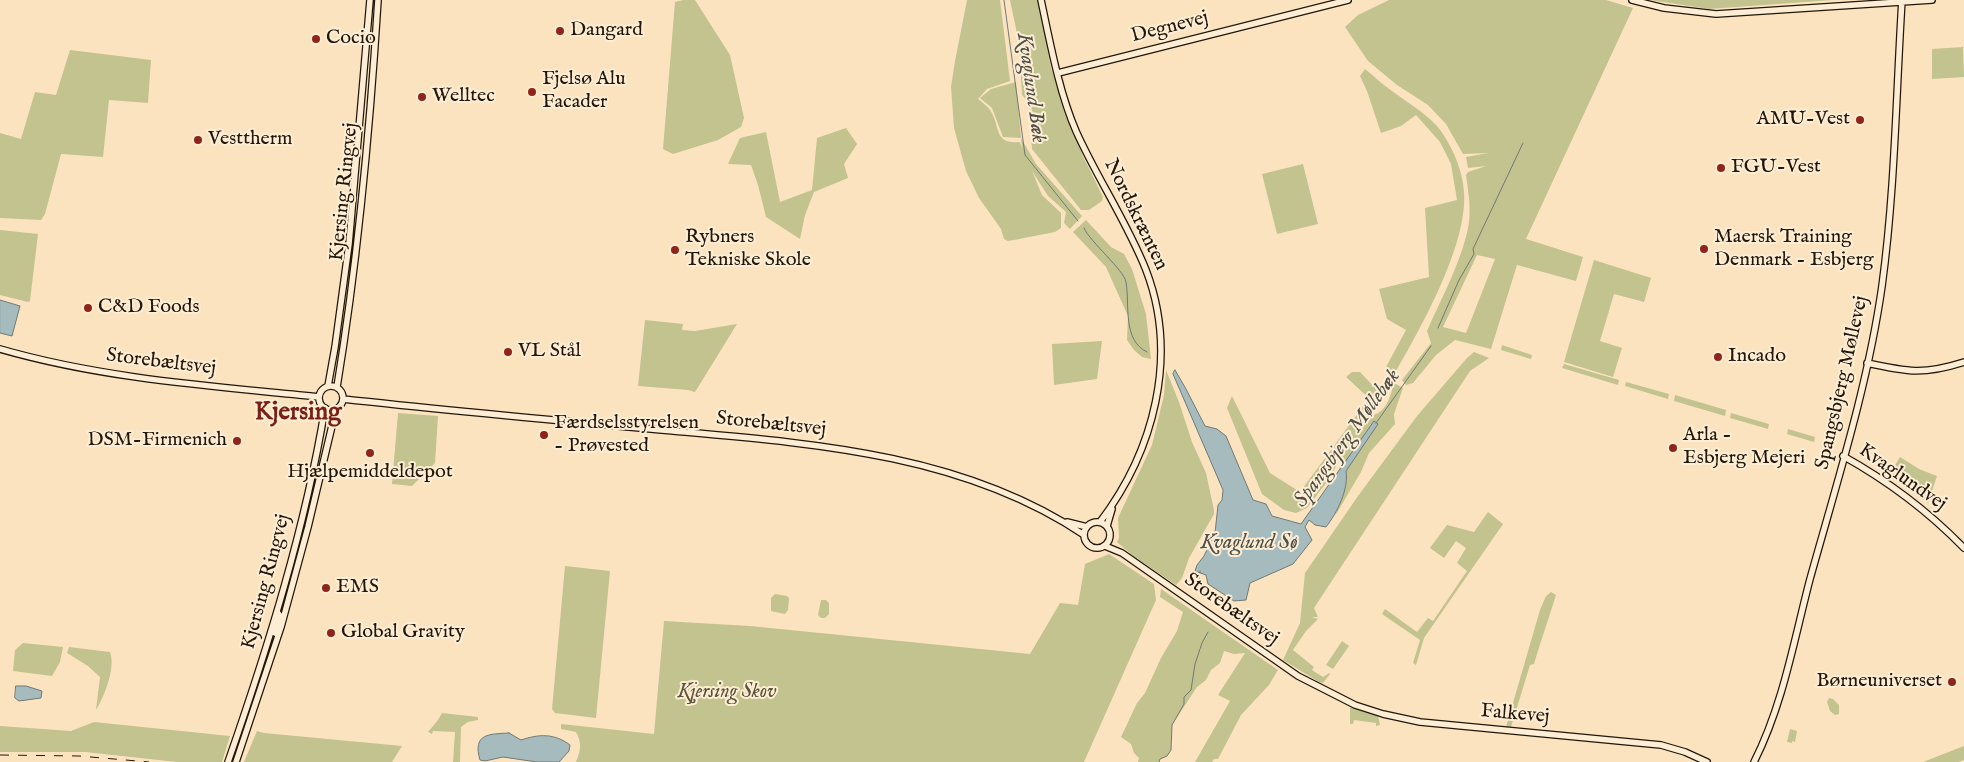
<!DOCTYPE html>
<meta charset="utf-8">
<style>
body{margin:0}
canvas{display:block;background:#fce3bf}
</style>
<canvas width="1964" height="762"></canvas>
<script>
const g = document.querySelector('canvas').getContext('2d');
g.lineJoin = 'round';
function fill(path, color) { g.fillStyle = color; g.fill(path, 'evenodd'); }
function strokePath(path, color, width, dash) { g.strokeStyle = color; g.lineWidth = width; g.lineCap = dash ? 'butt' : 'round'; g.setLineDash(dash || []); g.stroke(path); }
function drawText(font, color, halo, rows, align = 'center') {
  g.font = font + ' "IM FELL English",serif'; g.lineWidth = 4; g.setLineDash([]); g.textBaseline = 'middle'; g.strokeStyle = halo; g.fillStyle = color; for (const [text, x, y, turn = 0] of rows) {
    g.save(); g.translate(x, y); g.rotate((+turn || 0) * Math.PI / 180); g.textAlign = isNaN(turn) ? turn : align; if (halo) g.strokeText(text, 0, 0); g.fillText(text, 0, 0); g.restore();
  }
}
const green = new Path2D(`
 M683 0H695L730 55 744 118 741 127 718 140 673 154 663 149 675 2Z
 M967 0H1000L1010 81 987 89 978 99C982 102 987 106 990 110 1001 126 993 145 1020 142L1022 149 1021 138 1003 137 992 108 980 98 991 89 1016 82 1021 138 1036 164 1082 216 1070 229 1064 223 1066 212 1048 196 1032 171 1042 195 1061 213V228L1055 232 1014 240 1008 241 1004 239 1001 229 979 198 966 171 954 128 951 87 955 61Z
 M1010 0H1038L1051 68 1083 156 1103 197 1102 201 1089 210H1081L1032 149 1031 138 1036 123 1030 104 1022 95 1019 43Z
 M1389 0H1606L1633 8 1526 239 1583 257 1576 281 1517 265 1491 349 1455 340 1436 355 1413 383 1406 385 1402 380 1431 343 1427 331C1441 299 1464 257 1469 222 1471 206 1468 190 1466 175L1468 172 1486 166 1468 168 1466 157 1488 153 1463 154 1446 124 1428 105 1397 85 1368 61 1345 27 1358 15ZM1477 255 1495 259 1466 333 1443 327Z
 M1650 0H1833L1709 9Z
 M1963 47 1964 77 1932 79V49Z
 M70 50 151 60 148 103 109 100 103 157 61 154 45 214 41 220 0 218V133L21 139 35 92 56 95Z
 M1365 69C1374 76 1383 85 1392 91 1408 103 1423 111 1437 126 1451 143 1463 170 1464 192 1468 244 1421 328 1395 373L1386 367 1406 330 1387 319 1379 289 1429 277 1425 208 1457 200 1451 164 1440 142 1416 115 1401 126 1381 133 1367 91 1360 76Z
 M846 128 857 144 844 164 848 178 814 192 805 215 800 239 766 217 758 185 751 165 728 164 740 138 766 132 780 202 812 190 817 138Z
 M1303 164 1318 224 1277 234 1262 174Z
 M1086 220 1111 247 1124 254 1132 269 1146 314 1151 359 1142 357 1134 350 1127 340 1128 316 1106 267 1073 232Z
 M0 230 38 234 30 301 28 302 0 295Z
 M1594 260 1651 278 1644 302 1614 294 1600 341 1622 348 1613 377 1564 362Z
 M645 320 683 324 682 330 695 331 737 324 695 392 688 390 638 386Z
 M1102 341 1097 379 1054 385 1052 344Z
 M1502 345 1532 355 1531 359 1501 350Z
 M1474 352 1489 358 1470 371 1314 608 1318 617H1312L1318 619 1306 631 1293 650 1314 667 1312 670 1323 677 1329 673 1330 674 1323 683 1319 682 1283 660 1300 623 1305 573 1358 496 1417 416 1467 358Z
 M1564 364 1619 380 1618 385 1562 368Z
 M1166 370 1179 402 1192 442 1206 473 1214 510V514L1189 558 1182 578 1176 585 1132 555 1117 542 1119 538 1118 518 1152 445 1164 395Z
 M1352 372H1360L1380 393 1373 402 1346 377Z
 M1626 382 1669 394 1668 399 1625 386Z
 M1394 383 1403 388 1394 414 1395 424 1369 453 1361 472 1335 516 1347 479 1339 470 1344 450 1330 478 1307 508 1296 513 1284 510 1262 494 1227 408 1232 396 1270 473 1300 492 1367 401 1371 405 1360 423C1368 415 1370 418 1378 413 1388 408 1391 393 1394 383Z
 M1675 395 1726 410 1725 416 1674 401Z
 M398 413 438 416 435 463 412 486 392 484Z
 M1731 413 1769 424 1768 429 1730 418Z
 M1788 429 1815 437 1814 442 1787 434Z
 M1900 457 1919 469 1937 476 1928 503 1889 475Z
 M1488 512 1503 524 1424 638 1416 665 1413 663 1420 640 1382 614 1385 609 1417 632 1428 618 1433 621 1467 571 1457 563 1466 548 1456 541 1444 558 1430 548 1447 525 1474 532Z
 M1109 554 1154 584 1156 600 1084 762H576C581 750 582 743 576 732L561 729V724L654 734 664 621 750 626 1030 654 1060 603 1078 605 1085 564Z
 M565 566 610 571 596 718 555 713 552 709Z
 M1161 589 1278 670 1269 685 1241 715 1218 759H1214L1212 762H1195L1230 701 1218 695 1245 653 1234 654 1224 651 1220 663 1211 670 1206 680 1197 687 1172 725 1171 750 1167 756 1160 759 1159 762H1138L1139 758 1134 753 1131 744 1121 737 1137 703 1145 693 1161 658 1177 631 1183 612 1160 597Z
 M1551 592 1556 595C1549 618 1541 640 1534 664L1530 665 1511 727H1506L1540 610 1546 596Z
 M775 594 787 596 789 598 788 610 785 614 771 611V598Z
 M821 600H826L829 603V614L825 618H821L818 615Z
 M1342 641 1349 646 1333 669 1326 665Z
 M23 643 63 647 60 662 52 676 13 671 15 650Z
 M69 647 110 652C116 668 104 697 96 710L100 677 88 666 67 653Z
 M1829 698 1833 699 1839 705V714L1835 715 1830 711 1827 702Z
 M1352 707 1378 716 1380 725 1376 726V723L1354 720 1353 724H1350V708Z
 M442 713 478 717V720L468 722 461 727 460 762H453L455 732 433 731 432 734 428 732 438 720Z
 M94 722 230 736 222 762H177L85 752H0V726L71 731Z
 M1790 729 1797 731 1795 742 1792 741V743L1787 742Z
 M257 731 264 733 402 746 392 762H244Z
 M1964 746V760L1959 762H1923Z`);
const water = new Path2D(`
 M0 300 20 306 12 336 0 333Z
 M1175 370 1186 389 1205 426 1217 429 1226 436 1253 500 1266 504 1272 516 1301 524 1374 421 1378 424 1346 471C1349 489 1337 513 1326 527L1315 525 1309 520 1305 527 1312 540 1293 564 1250 583 1246 600 1234 601 1208 584 1206 575 1195 571 1197 565 1204 556 1215 533 1218 505 1222 500 1223 490 1173 374Z
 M16 686H26L42 691 41 698 19 701 15 698Z
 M509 733 521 740C539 734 554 733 570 745L569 751 559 762H537L503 757 485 761 480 760C472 733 490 734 509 733Z`);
const stream = new Path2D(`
 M1004 0 1025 155 1078 221
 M1084 228C1090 242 1124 270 1126 282 1130 305 1122 340 1147 352
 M1438 328 1459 280 1474 254 1473 249 1523 143
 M1376 423 1431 346
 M1200 571 1199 582 1203 592 1221 599 1222 603
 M1159 762 1160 759 1167 756 1171 750 1172 725 1184 704V697L1191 690 1195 664 1202 643 1208 632`);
const secondary = new Path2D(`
 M1041 0C1050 42 1059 92 1076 131 1097 178 1127 222 1146 270 1179 356 1154 451 1100 522
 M1632 0 1664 8 1716 14 1932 0
 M1058 73 1348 0
 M0 349C104 379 212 386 319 397
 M1867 363C1908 372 1923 375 1964 362
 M319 398a12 12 0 1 1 24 0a12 12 0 1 1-24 0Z
 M328 386 335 347 349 244 370 0
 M337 387C358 259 370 129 378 0
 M343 399C442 410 541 419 640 428 790 442 955 448 1084 535
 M1843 456C1888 481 1928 511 1964 548
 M1084 535a13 13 0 1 1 26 0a13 13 0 1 1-26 0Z
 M1067 522 1087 527
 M1107 526 1112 509
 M1105 546 1122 553 1298 676 1355 705 1383 714 1420 722 1661 745 1685 752 1707 762
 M275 633 280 616 277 612
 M228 762C268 647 305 529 325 408
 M236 762 281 627 308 527 336 409
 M1754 762C1783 705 1794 640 1810 579 1837 482 1868 385 1882 286 1895 191 1896 95 1902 0`);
const rail = new Path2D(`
 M0 755 79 756 149 762`);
const markers = [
 [560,31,5,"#8f2418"],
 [316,39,5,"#8f2418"],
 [532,92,5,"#8f2418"],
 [422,97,5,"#8f2418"],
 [1860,120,5,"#8f2418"],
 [198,140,5,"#8f2418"],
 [1721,168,5,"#8f2418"],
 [1704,249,5,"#8f2418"],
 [675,250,5,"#8f2418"],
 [88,308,5,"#8f2418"],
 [508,352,5,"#8f2418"],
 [1718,357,5,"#8f2418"],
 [544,435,5,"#8f2418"],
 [237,441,5,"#8f2418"],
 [1673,448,5,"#8f2418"],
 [370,453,5,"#8f2418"],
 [326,588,5,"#8f2418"],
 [331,633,5,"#8f2418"],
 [1952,682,5,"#8f2418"]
];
const streetNames = [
 ["Degnevej",1170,28,-14],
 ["Kjersing Ringvej",345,192,-84],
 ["Nordskrænten",1135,215,64],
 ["Storebæltsvej",161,363,7],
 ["Spangsbjerg Møllevej",1843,383,-77],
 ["Storebæltsvej",771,425,6],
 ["Kvaglundvej",1902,478,35],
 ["Kjersing Ringvej",267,582,-75],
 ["Storebæltsvej",1231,610,35],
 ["Falkevej",1515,715,5]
];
const poiNames = [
 ["Dangard",570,31],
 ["Cocio",326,39],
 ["Fjelsø Alu",542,80],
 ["Facader",542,103],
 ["Welltec",432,97],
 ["AMU-Vest",1850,120,"right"],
 ["Vesttherm",208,140],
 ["FGU-Vest",1731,168],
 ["Rybners",685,238],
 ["Tekniske Skole",685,261],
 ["Maersk Training",1714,238],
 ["Denmark - Esbjerg",1714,261],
 ["C&D Foods",98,308],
 ["VL Stål",518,352],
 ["Incado",1728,357],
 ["Færdselsstyrelsen",554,424],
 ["- Prøvested",554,447],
 ["Arla -",1683,436],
 ["Esbjerg Mejeri",1683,459],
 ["DSM-Firmenich",227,441,"right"],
 ["Hjælpemiddeldepot",370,473,"center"],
 ["EMS",336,588],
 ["Global Gravity",341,633],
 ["Børneuniverset",1942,682,"right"]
];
const parkNames = [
 ["Kjersing Skov",727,693]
];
const waterNames = [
 ["Kvaglund Bæk",1030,88,82],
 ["Spangsbjerg Møllebæk",1348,439,-54],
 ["Kvaglund Sø",1249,544]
];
const districtNames = [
 ["Kjersing",298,414]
];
fill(green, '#c2c38f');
fill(water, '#a6bbbe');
strokePath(water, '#717975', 1);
strokePath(stream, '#717975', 1);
strokePath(secondary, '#211607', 8);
strokePath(secondary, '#fdedd5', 5.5);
strokePath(rail, '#211607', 1, [9, 9]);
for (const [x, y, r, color] of markers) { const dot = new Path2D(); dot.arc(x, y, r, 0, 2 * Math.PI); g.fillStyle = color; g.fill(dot); strokePath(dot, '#fdedd5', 2); }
drawText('20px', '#211607', '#fdedd5', streetNames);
drawText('20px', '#211607', '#fdedd5', poiNames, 'left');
drawText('italic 20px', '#595337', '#fdedd5', parkNames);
drawText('italic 21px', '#505047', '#fdedd5', waterNames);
drawText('bold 25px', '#7a1f14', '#fdedd5', districtNames);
</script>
